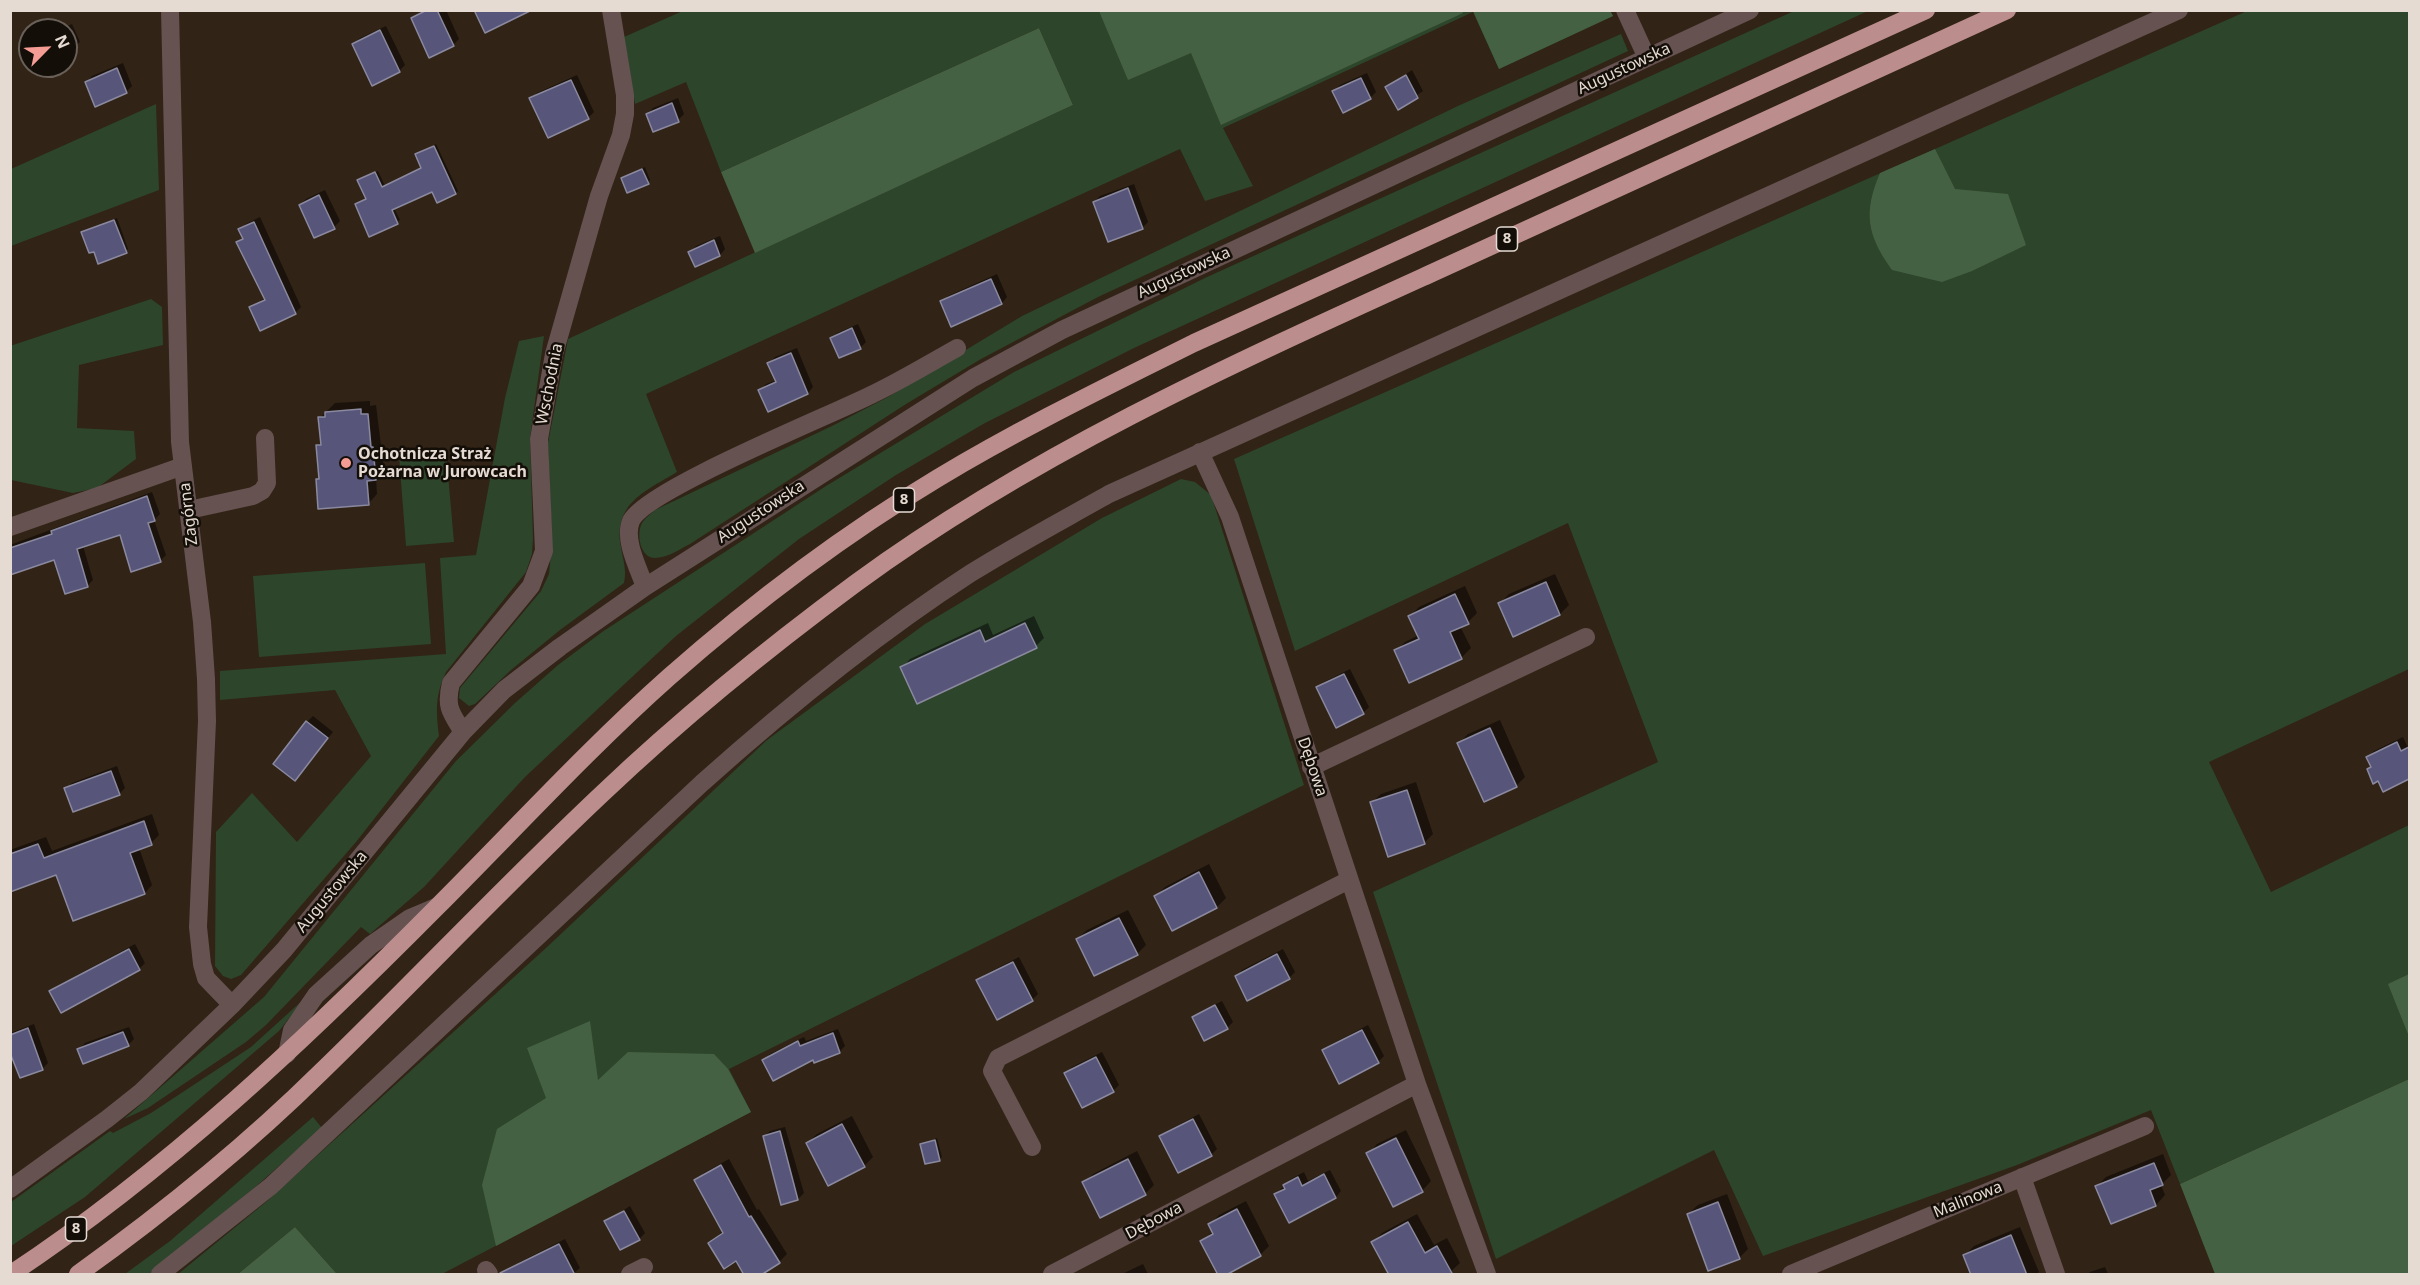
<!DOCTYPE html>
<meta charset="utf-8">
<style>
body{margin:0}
#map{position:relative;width:2420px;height:1285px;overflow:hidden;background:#312315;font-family:"Noto Sans",sans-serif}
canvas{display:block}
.frame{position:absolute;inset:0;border:12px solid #e5dbd3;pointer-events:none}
.north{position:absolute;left:18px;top:18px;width:60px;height:60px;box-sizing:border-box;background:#140e08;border:2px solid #686059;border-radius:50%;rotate:66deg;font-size:16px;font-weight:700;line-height:24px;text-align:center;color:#e5dbd3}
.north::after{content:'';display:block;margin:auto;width:21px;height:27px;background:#f59c94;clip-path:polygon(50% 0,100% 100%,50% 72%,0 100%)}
</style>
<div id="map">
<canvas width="2420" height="1285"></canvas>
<div class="frame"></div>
<div class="north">N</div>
</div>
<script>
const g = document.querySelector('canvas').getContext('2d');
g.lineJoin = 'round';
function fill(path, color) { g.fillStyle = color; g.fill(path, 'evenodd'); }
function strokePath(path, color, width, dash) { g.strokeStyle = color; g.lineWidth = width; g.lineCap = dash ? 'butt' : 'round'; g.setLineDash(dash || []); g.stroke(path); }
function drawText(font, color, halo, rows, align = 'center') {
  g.font = font + ' "Noto Sans",sans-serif'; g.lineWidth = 5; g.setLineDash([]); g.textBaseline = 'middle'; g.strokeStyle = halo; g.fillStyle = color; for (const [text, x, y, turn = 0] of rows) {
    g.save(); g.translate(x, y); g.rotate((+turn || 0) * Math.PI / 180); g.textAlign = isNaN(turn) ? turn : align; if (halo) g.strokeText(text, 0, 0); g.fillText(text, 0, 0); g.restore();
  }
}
const green = new Path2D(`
 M685 10 1610 11 1613 16 1499 69 1473 12 1223 128 1253 186 1205 201 1180 149 646 394 677 472C646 491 613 503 621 547 623 561 627 569 624 583L560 630 511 670 475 704 469 706 459 698 460 688 541 591 549 574 552 542 548 443 568 339 1073 105 1039 28 721 172 686 82 635 104 624 37Z
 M1794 11H1868L1134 348 985 423 896 475 799 539 676 636 525 777 424 887 370 934 361 927 266 1025 246 1042 148 1108 124 1119 264 997 456 761 515 703 558 665 602 632 826 486 1014 372 1207 277Z
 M2247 11H2409V669L2209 762 2271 892 2409 825V974L2389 985 2409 1037V1079L2180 1184 2151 1110 2017 1165 1763 1256 1714 1150 1496 1259 1373 892 1658 762 1568 523 1295 651 1234 459Z
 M1621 34 1628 51 1098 297 981 359 906 404 690 544C680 549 667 558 655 558 640 558 636 534 642 523 645 518 651 514 655 510L834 425 888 397 1022 316 1460 105Z
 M156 104 159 190 11 246V169Z
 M151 299 162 307 163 345 79 365 77 428 134 431 136 459 97 488 73 493 11 480 10 346Z
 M544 336 530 438 533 539 532 554 526 572 446 672C435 696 436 710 439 736L356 842 241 975 231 979 223 976 215 966 216 832 252 793 297 842 371 756 335 690 220 700V671L446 654 440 558 476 555 505 398 519 341Z
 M446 452 454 542 406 546 399 456Z
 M1181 479 1195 482 1211 495 1304 785 729 1069 751 1112 442 1274H337L295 1227 238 1274H178L266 1202 546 948 767 740 925 624 1102 518Z
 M425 563 431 644 259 657 253 576Z
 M305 998 279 1031 85 1197 11 1246V1202L110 1131 113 1133 151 1113 251 1047Z
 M313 1117 322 1128 253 1189 150 1274H125L170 1241Z`);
const forest = new Path2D(`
 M1610 10 1613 16 1499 69 1473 11Z
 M1462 11 1463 13 1221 125 1191 53 1128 80 1099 11Z
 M1039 28 1073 105 755 253 721 172Z
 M1935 149 1955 189 2008 194 2026 245 1972 271 1942 282 1892 270C1867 235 1863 213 1880 173Z
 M2409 974V1037L2388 984Z
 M590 1021 598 1080 628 1052 714 1054 728 1069 751 1112 496 1246 482 1185 497 1129 546 1098 527 1048Z
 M2409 1079V1274H2215L2180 1184Z
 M295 1227 337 1274H238Z`);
const shadow = new Path2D(`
 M423 10H446L459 39 453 45 412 18Z
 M72 24 80 42 66 52V30H58Z
 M386 26 405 65 399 71 354 44 360 38Z
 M123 63 132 86 127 91 96 105 87 82 92 76Z
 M1412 70 1423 91 1398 108 1387 87Z
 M1367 73 1376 92 1370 98 1334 91 1340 85Z
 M577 75 594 112 588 118 531 99 537 93Z
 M678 98 684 114 678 120 648 114 653 108Z
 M436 144 458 191 456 193 433 190 394 208 400 220 370 235 367 199 359 180 378 171 385 186 423 168 416 155Z
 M645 167 650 180 648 183 622 178Z
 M1134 184 1148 222 1142 228 1094 202 1100 196Z
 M325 190 340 221 334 227 315 236 300 205 306 199Z
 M260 217 301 307 295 313 261 329 251 308 265 298 238 243 244 237 240 230 246 224Z
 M117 218 128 249 126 251 94 250 83 233Z
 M720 236 725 249 720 255 690 252 696 246Z
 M997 274 1007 297 1002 303 952 325 942 302 948 296Z
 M858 324 866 342 860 348 831 338 837 333Z
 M797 348 813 387 808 393 768 410 760 390 766 384 777 380 769 363 775 357Z
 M370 401V406L376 405 384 470 376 478 377 494 368 504 317 480 320 477 318 446 322 442 320 418 335 403Z
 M152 492 160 514 154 520 166 555 160 561 121 533 83 546 93 580 87 586 55 558 10 573V545Z
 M1555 574 1569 605 1560 614 1500 603 1509 594Z
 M1465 586 1477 613 1468 622 1460 626 1471 648 1462 657 1410 681 1396 651 1405 642 1419 635 1410 616 1419 607Z
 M1034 616 1044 638 1036 646 902 668 910 659 988 623 993 635Z
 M1350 669 1369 707 1363 713 1318 688 1324 682Z
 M313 716 333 732 295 779 307 722Z
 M1500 720 1525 777 1516 786 1459 743 1468 734Z
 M2403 737 2407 746 2410 745 2409 778 2372 766 2368 757 2374 751Z
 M117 766 125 788 119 794 66 789 72 783Z
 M1416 782 1433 834 1424 843 1371 803 1381 794Z
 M152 814 159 835 151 843 139 848 152 885 145 893 74 919 57 873 10 891V850L46 837 52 851Z
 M1209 864 1226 898 1217 907 1173 929 1156 896 1165 887Z
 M1128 910 1146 945 1137 954 1077 939 1087 930Z
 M135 944 145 963 139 969 51 992 57 986Z
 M1283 949 1295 972 1289 978 1237 976 1242 970Z
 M1019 957 1038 994 1032 1000 978 981 984 975Z
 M1222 1001 1233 1022 1227 1028 1194 1017 1200 1012Z
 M34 1024 48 1063 43 1068 21 1076 10 1049V1033Z
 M1368 1025 1384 1056 1378 1062 1324 1051 1330 1045Z
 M129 1027 134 1039 128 1045 79 1049 85 1043Z
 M838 1029 845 1046 839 1052 814 1058 764 1060 770 1054 804 1037 806 1041Z
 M1102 1052 1119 1085 1113 1091 1066 1073 1072 1067Z
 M1199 1114 1217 1149 1211 1155 1161 1137 1167 1131Z
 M852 1116 873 1157 864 1166 807 1143 817 1134Z
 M785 1127 804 1193 798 1199 782 1203 764 1137 770 1131Z
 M1406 1130 1431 1181 1422 1191 1394 1205 1368 1154 1377 1144Z
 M937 1138 942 1157 939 1159 922 1144Z
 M1137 1151 1154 1185 1145 1194 1084 1183 1093 1174Z
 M2163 1154 2171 1175 2161 1185 2165 1195 2156 1205 2111 1222 2097 1186 2106 1177Z
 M729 1159 757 1210 759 1209 787 1254 779 1262 737 1259 710 1243 723 1231 696 1181 704 1173Z
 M1330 1170 1341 1191 1336 1197 1289 1221 1276 1194 1291 1179 1304 1172 1308 1181Z
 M1727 1194 1748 1249 1739 1258 1688 1214 1698 1205Z
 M1246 1201 1269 1246 1260 1255 1202 1241 1213 1231 1210 1225 1219 1215Z
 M630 1206 645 1233 639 1239 606 1222Z
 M1417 1214 1434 1245 1447 1238 1460 1263 1448 1274H1386L1389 1273 1373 1242 1382 1233Z
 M2020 1227 2039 1272 2036 1274H1973L1965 1255 1974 1246Z
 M565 1239 580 1268 574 1273 514 1268 520 1262Z
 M1143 1264 1148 1274H1122Z
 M2105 1267 2108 1274H2088L2090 1272Z`);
const building = new Path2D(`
 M427 10H437L454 46 429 58 411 18Z
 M474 10H532L485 33Z
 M380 30 400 72 372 86 352 44Z
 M117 68 127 93 95 107 85 82Z
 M1406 75 1418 98 1398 110 1385 87Z
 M1361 78 1371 99 1343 113 1332 91Z
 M571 80 589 119 548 138 529 98Z
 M672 103 679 122 653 132 646 114Z
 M434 146 456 194 437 203 432 192 392 210 398 224 369 237 355 204 366 199 357 180 375 172 382 187 421 168 415 154Z
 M642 169 649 184 627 193 621 178Z
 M1128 188 1143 229 1108 242 1093 202Z
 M319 195 335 229 314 238 299 205Z
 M114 220 127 253 98 264 94 252 89 253 81 232Z
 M254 222 296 314 260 331 249 307 265 300 236 242 243 239 238 229Z
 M714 240 720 256 695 267 688 252Z
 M991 279 1002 304 951 327 940 301Z
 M852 328 861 349 839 358 830 338Z
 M791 353 808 394 768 412 758 390 776 382 767 363Z
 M361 409V414H368L371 447H373L376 480 367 481 369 505 318 509 316 479H319L316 445H321L318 417H325V412Z
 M147 496 155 521 148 523 161 562 131 572 120 535 77 549 88 587 65 594 54 560 10 575V548L52 534 51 531Z
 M1546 582 1560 615 1513 637 1498 603Z
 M1455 594 1469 624 1450 632 1462 659 1409 683 1394 650 1419 639 1408 616Z
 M1025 623 1037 648 917 704 900 667 980 630 985 642Z
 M1344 674 1364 714 1336 728 1316 687Z
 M306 721 328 738 295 781 273 764Z
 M1490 728 1517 787 1484 802 1457 743Z
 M2397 742 2401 751 2409 747V779L2383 792 2378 781 2373 784 2367 769 2371 767 2366 757Z
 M111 771 120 795 73 812 64 788Z
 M1407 790 1425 844 1388 857 1370 802Z
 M144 821 152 845 130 853 145 894 73 921 56 875 10 892V854L38 844 44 858Z
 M1199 872 1217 908 1172 931 1154 896Z
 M1119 918 1138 955 1094 976 1076 939Z
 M129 949 140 970 61 1013 49 991Z
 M1277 954 1290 979 1247 1001 1235 976Z
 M1013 962 1033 1001 997 1020 976 980Z
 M1215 1005 1228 1029 1204 1041 1192 1017Z
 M28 1028 43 1070 20 1078 10 1053V1035Z
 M1362 1030 1379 1063 1339 1084 1322 1050Z
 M123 1032 129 1046 83 1064 77 1049Z
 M833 1033 840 1053 814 1063 813 1060 773 1081 762 1060 798 1041 800 1046Z
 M1096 1057 1114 1092 1082 1108 1064 1073Z
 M1193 1119 1212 1156 1178 1173 1159 1136Z
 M842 1124 865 1167 828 1186 806 1143Z
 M780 1131 798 1200 781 1205 763 1136Z
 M1396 1138 1423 1192 1393 1207 1366 1153Z
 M935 1140 940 1161 925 1164 920 1144Z
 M1128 1159 1146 1195 1100 1218 1082 1182Z
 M2154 1163 2163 1185 2150 1190 2156 1206 2111 1224 2095 1186Z
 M721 1165 749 1217 751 1216 780 1263 761 1275H744L736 1261 724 1269 708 1243 723 1233 694 1180Z
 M1324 1174 1336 1198 1289 1223 1274 1194 1285 1189 1283 1185 1298 1177 1302 1186Z
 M1718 1202 1740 1259 1708 1271 1687 1214Z
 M1237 1209 1261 1256 1226 1275H1218L1200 1241 1213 1234 1208 1224Z
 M624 1211 640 1240 620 1250 604 1221Z
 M1408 1222 1425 1253 1437 1246 1453 1275H1389L1371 1242Z
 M2011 1235 2027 1275H1971L1963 1255Z
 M559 1244 575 1275H500V1273Z`);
const minor = new Path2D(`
 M170 10 180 442 202 622 206 679 207 721 198 927 202 964 206 978 232 1005
 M1625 10 1647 58
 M1200 452 1230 517 1417 1084 1487 1274
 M189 510 253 496 262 491 267 483 265 438
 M10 527 183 466
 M645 587C639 569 623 540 631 521 645 490 832 415 873 394 902 380 930 363 957 348
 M463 732C451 713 445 707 451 683L531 586 544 551 539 439 554 354 599 196 621 135 625 114V95L611 10
 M1311 767 1586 637
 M287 1054 292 1030 316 995 371 945 410 918 436 907
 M1032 1147 992 1071 998 1058 1349 880
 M2022 1177 2056 1274
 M10 1189 107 1119 141 1092 232 1005 284 950 463 732 504 690 560 647 645 587 973 378 1062 330 1750 10
 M486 1270 489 1274
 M160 1274 271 1186 702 783C787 707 875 635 971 573 1016 545 1063 520 1109 494L2179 10
 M630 1274 644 1267
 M1052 1274 1417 1084
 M1791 1274 2145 1126`);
const highway = new Path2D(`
 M11 1274C168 1170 305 1040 437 907 514 830 588 749 669 677 753 603 843 535 938 478 1021 428 1108 386 1194 343L1926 10
 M78 1274C163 1213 246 1146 321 1072 416 980 507 883 604 792 683 717 768 648 856 583 1032 454 1234 363 1432 273 1624 185 1816 98 2007 10`);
const markers = [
 [346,463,6,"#f59c94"]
];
const shields = [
 [1507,239,21],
 [904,500,21],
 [76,1229,21]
];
const shieldNames = [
 ["8",1507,239],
 ["8",904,500],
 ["8",76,1229]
];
const streetNames = [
 ["Augustowska",1624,69,-25],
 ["Augustowska",1184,273,-25],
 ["Wschodnia",550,384,-79],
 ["Augustowska",761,512,-33],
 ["Zagórna",189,514,-97],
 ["Dębowa",1312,767,71],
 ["Augustowska",332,892,-50],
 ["Malinowa",1968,1200,-22],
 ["Dębowa",1154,1221,-28]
];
const poiNames = [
 ["Ochotnicza Straż",358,454],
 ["Pożarna w Jurowcach",358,472]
];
fill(green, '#2d452b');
fill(forest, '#456143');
fill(shadow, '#0007');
fill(building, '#57567a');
strokePath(building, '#8a899f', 1.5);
strokePath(minor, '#655251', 18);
strokePath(highway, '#bc8d8d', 18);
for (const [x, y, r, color] of markers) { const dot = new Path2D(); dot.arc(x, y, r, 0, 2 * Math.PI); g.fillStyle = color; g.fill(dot); strokePath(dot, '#140e08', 2); }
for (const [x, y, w] of shields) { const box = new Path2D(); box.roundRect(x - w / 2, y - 12, w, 24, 4.5); g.fillStyle = '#140e08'; g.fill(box); strokePath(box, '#e5dbd3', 1.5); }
drawText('bold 15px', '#e5dbd3', null, shieldNames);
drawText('16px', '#e5dbd3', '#140e08', streetNames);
drawText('bold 16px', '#e5dbd3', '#140e08', poiNames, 'left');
</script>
